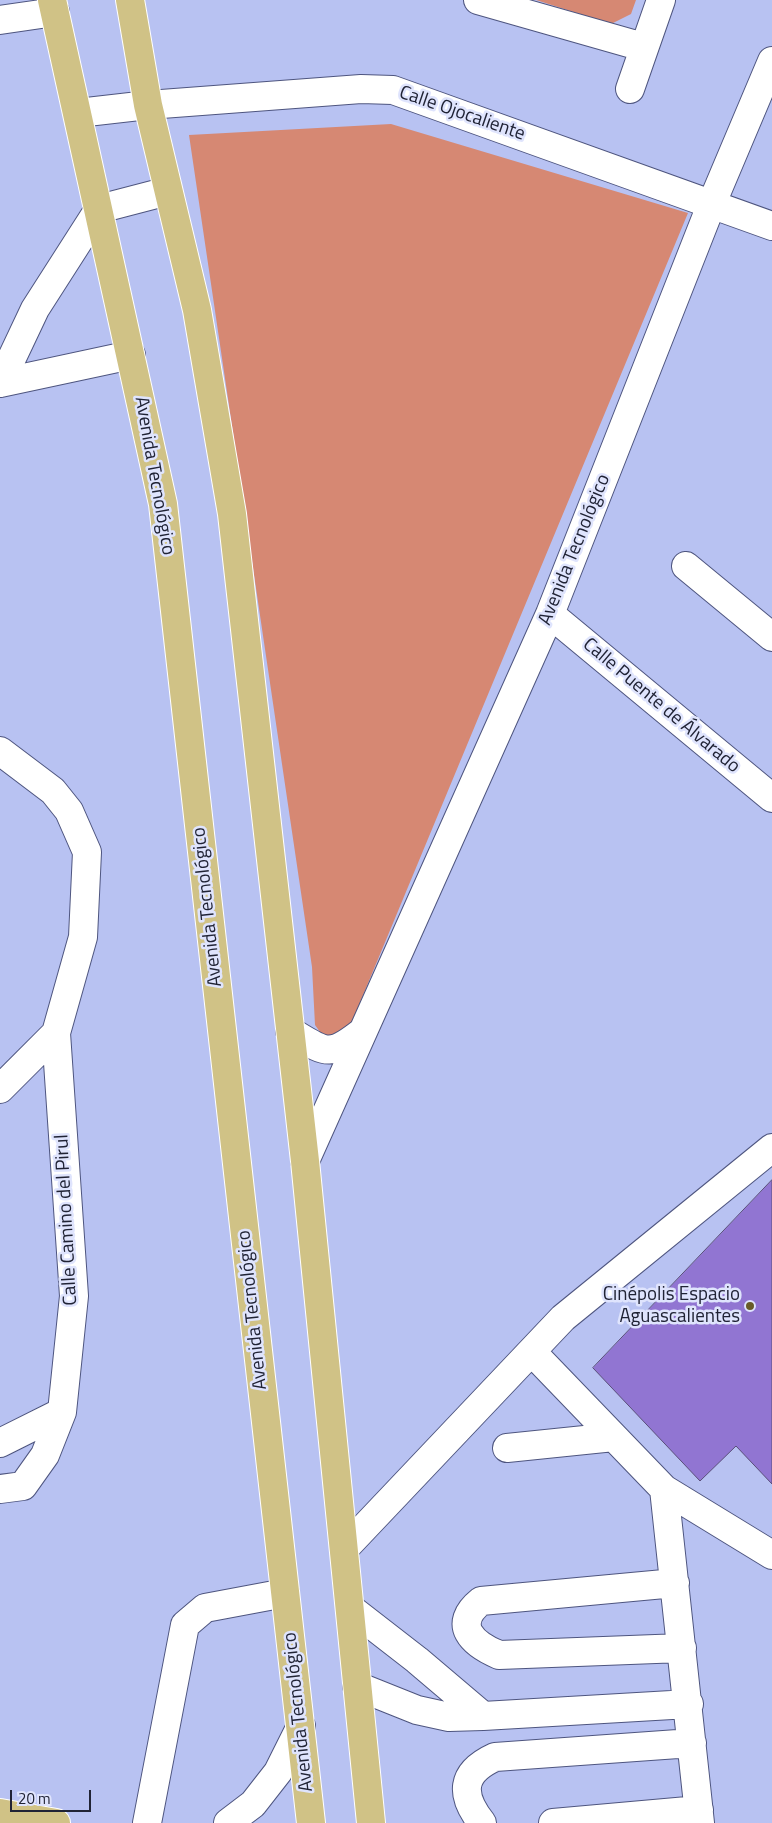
<!DOCTYPE html>
<meta charset="utf-8">
<style>
body{margin:0}
#map{position:relative;width:772px;height:1823px;overflow:hidden;background:#b8c2f2;font-family:"Titillium Web",sans-serif}
canvas{display:block}
.scale{position:absolute;left:10px;top:1790px;width:81px;height:22px;box-sizing:border-box;border:2px solid #202335;border-top:0;padding-left:6px;font-size:15px;line-height:18px;white-space:nowrap;color:#202335;-webkit-text-stroke:4px #dfe4fd;paint-order:stroke}
</style>
<div id="map">
<canvas width="772" height="1823"></canvas>
<div class="scale">20 m</div>
</div>
<script>
const g = document.querySelector('canvas').getContext('2d');
g.lineJoin = 'round';
function fill(path, color) { g.fillStyle = color; g.fill(path, 'evenodd'); }
function strokePath(path, color, width, dash) { g.strokeStyle = color; g.lineWidth = width; g.lineCap = dash ? 'butt' : 'round'; g.setLineDash(dash || []); g.stroke(path); }
function drawText(font, color, halo, rows, align = 'center') {
  g.font = font + ' "Titillium Web",sans-serif'; g.lineWidth = 5; g.setLineDash([]); g.textBaseline = 'middle'; g.strokeStyle = halo; g.fillStyle = color; for (const [text, x, y, turn = 0] of rows) {
    g.save(); g.translate(x, y); g.rotate((+turn || 0) * Math.PI / 180); g.textAlign = isNaN(turn) ? turn : align; if (halo) g.strokeText(text, 0, 0); g.fillText(text, 0, 0); g.restore();
  }
}
const green = new Path2D(`
 M536 0H636L631 14 611 24Z
 M391 124 688 213 349 1029 325 1039 315 1025 312 967 189 135Z`);
const building = new Path2D(`
 M772 1180V1484L736 1446 700 1481 593 1368Z`);
const minor = new Path2D(`
 M478 0 643 47
 M0 20 55 12
 M630 89 661 0
 M78 113 148 105 361 89 393 90 772 226
 M0 383 35 309 99 209 168 191
 M0 383 131 355
 M686 566 772 637
 M550 614 772 798
 M0 751 53 791 69 811 87 852 83 937 56 1033 74 1296 62 1412 45 1455 23 1486 0 1489
 M290 1031C325 1052 328 1059 362 1032
 M0 1089 56 1033
 M305 1161 550 614 712 203 772 61
 M532 1352 664 1489 772 1555
 M0 1443 62 1412
 M507 1448 614 1437
 M664 1489 700 1823
 M344 1549 563 1318 772 1148
 M675 1583 481 1601C451 1625 473 1644 499 1655L682 1648
 M350 1608 417 1660 483 1716 689 1704
 M357 1686 417 1710 449 1717 483 1716
 M147 1823 185 1625 205 1608 285 1593
 M228 1823 253 1804 278 1772 301 1726
 M482 1823C460 1795 460 1773 495 1757L692 1743
 M553 1823 699 1810`);
const major = new Path2D(`
 M52 0 163 504 311 1823
 M130 0 148 105 197 310 232 514 305 1161 371 1823
 M0 1813 56 1823`);
const markers = [
 [750,1306,5,"#685b28"]
];
const streetNames = [
 ["Calle Ojocaliente",462,114,19],
 ["Avenida Tecnológico",154,476,80],
 ["Avenida Tecnológico",575,550,-68],
 ["Calle Puente de Álvarado",661,706,40],
 ["Avenida Tecnológico",208,907,-96],
 ["Calle Camino del Pirul",67,1220,-93],
 ["Avenida Tecnológico",253,1310,-96],
 ["Avenida Tecnológico",299,1712,-96]
];
const poiNames = [
 ["Cinépolis Espacio",740,1295],
 ["Aguascalientes",740,1317]
];
fill(green, '#d68873');
fill(building, '#9175d2');
strokePath(building, '#5a4e79', 1);
strokePath(minor, '#4e557f', 30);
strokePath(major, '#fff', 30);
strokePath(minor, '#fff', 28);
strokePath(major, '#d0c286', 28);
for (const [x, y, r, color] of markers) { const dot = new Path2D(); dot.arc(x, y, r, 0, 2 * Math.PI); g.fillStyle = color; g.fill(dot); strokePath(dot, '#dfe4fd', 2); }
drawText('19px', '#202335', '#dfe4fd', streetNames);
drawText('19px', '#202335', '#dfe4fd', poiNames, 'right');
</script>
